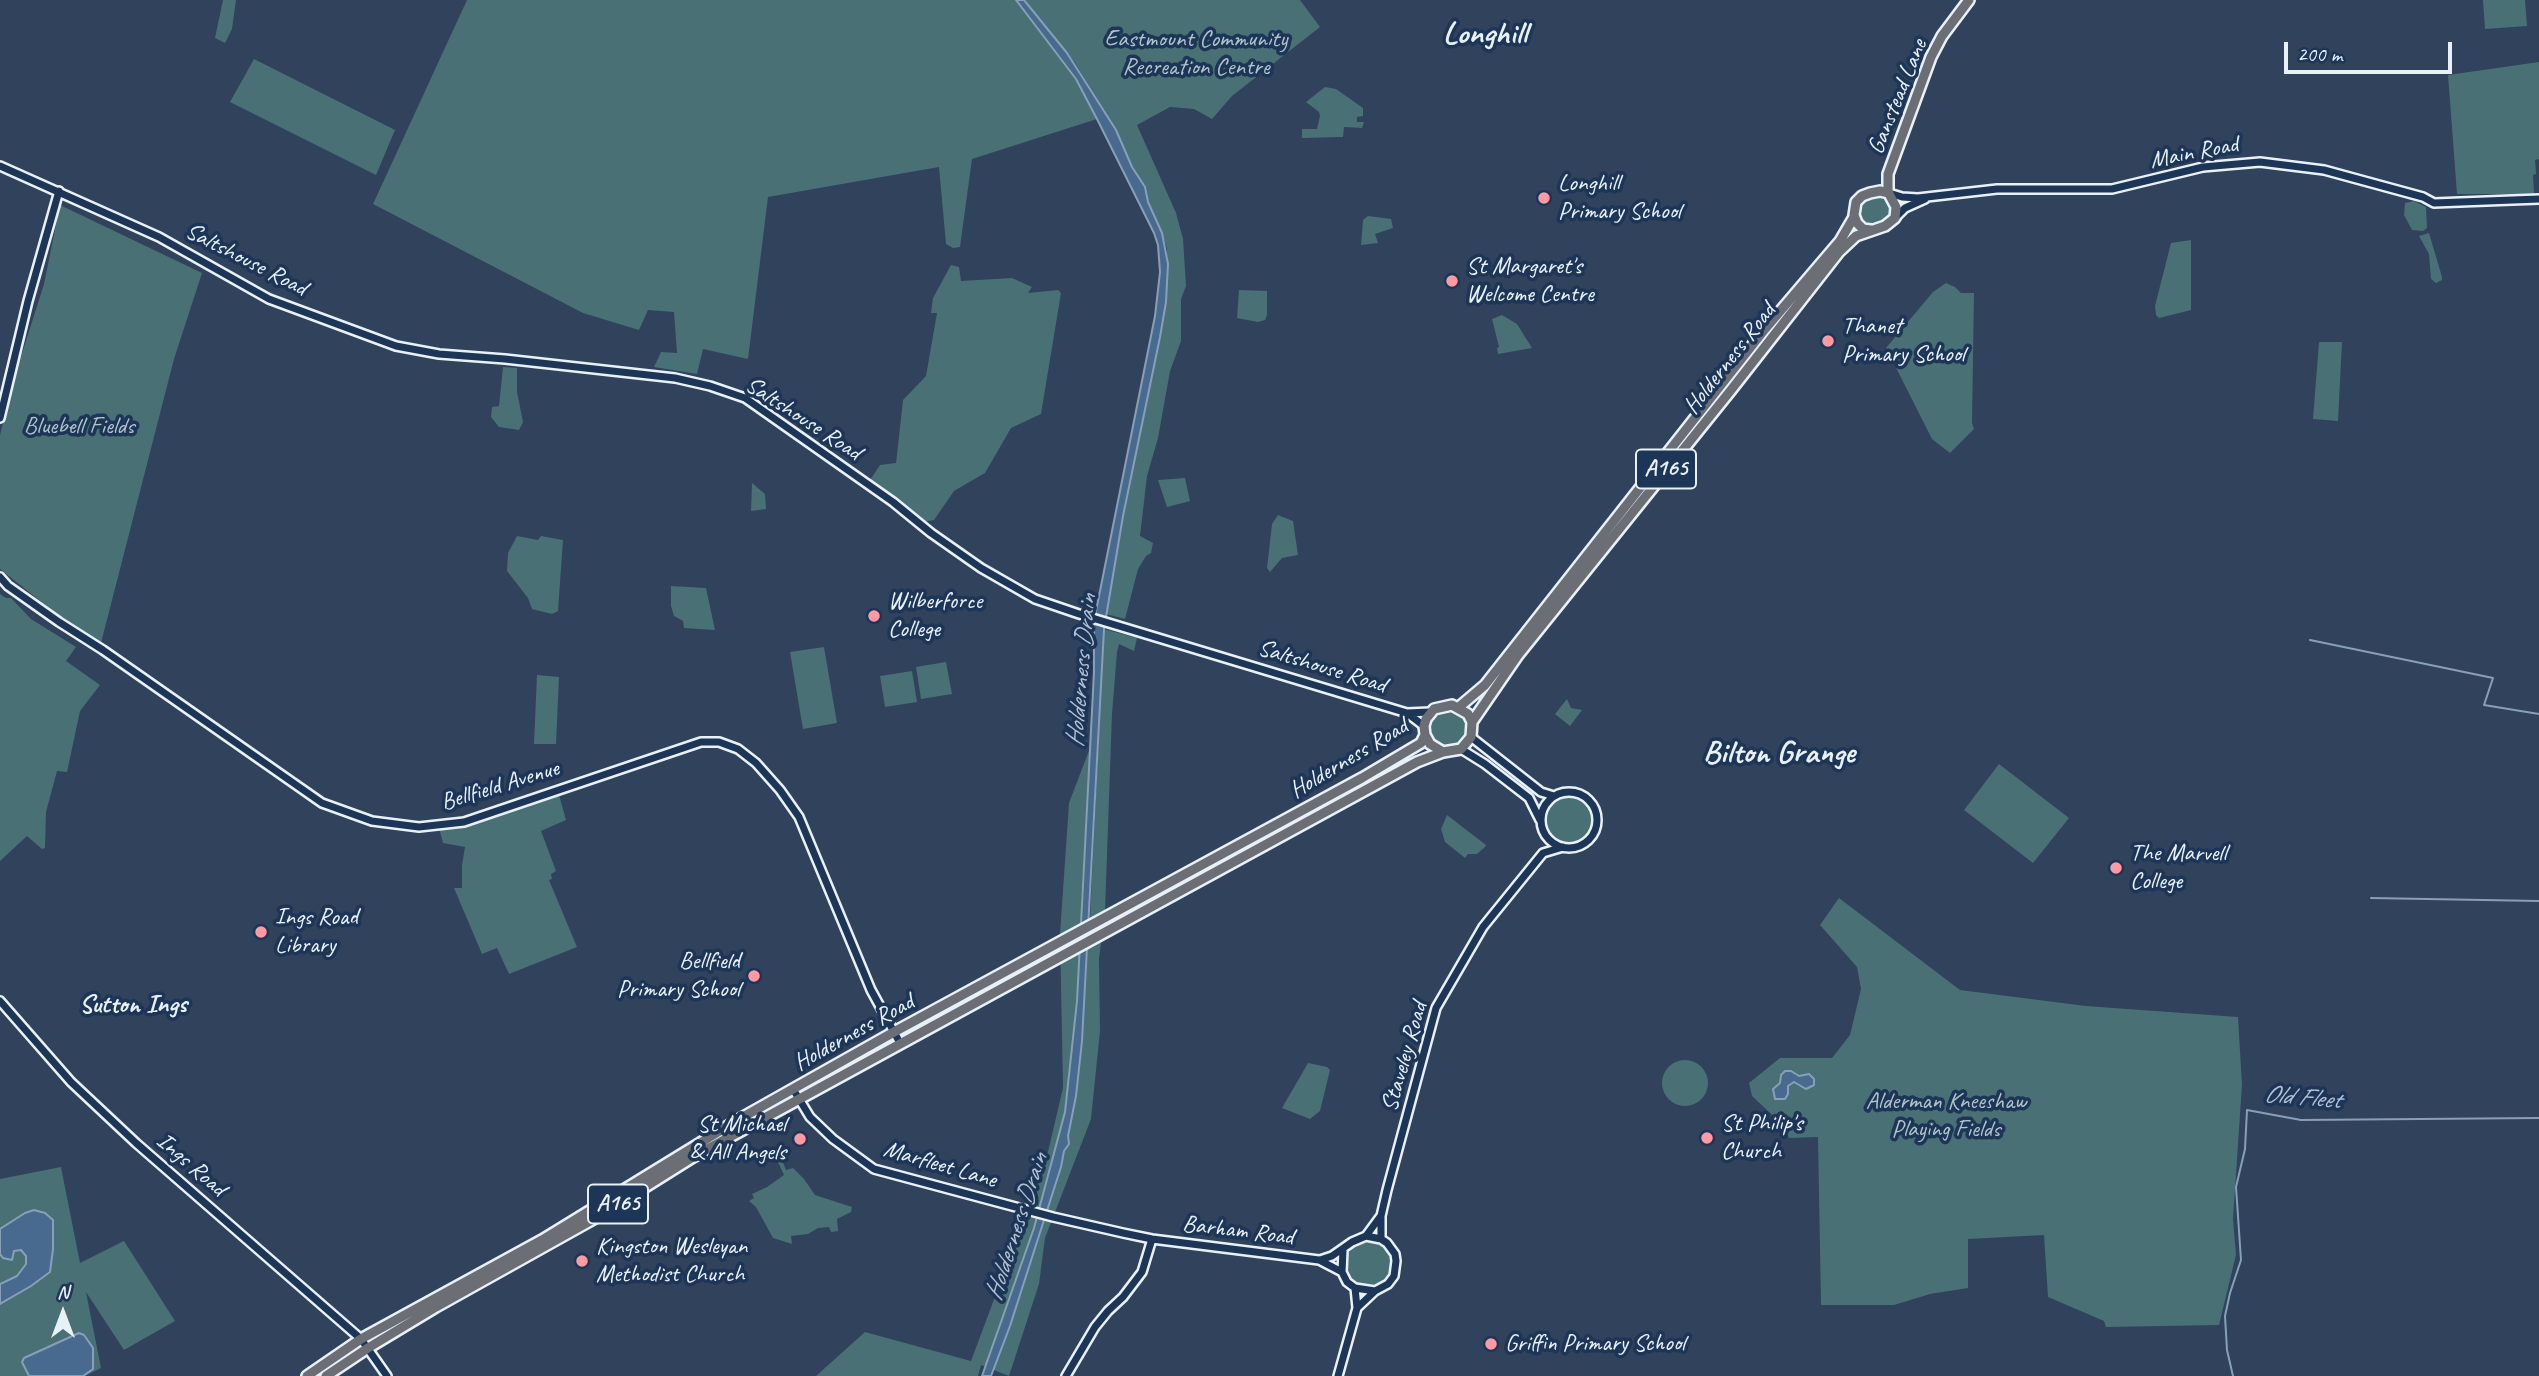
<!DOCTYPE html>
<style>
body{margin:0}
#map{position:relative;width:2539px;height:1376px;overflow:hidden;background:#30425c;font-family:Caveat,sans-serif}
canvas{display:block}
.north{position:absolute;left:28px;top:1278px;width:70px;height:70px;-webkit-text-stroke:5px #1d3557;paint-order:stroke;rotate:0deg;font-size:19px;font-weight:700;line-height:28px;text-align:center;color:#e8f1f8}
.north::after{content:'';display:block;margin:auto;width:24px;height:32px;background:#e8f1f8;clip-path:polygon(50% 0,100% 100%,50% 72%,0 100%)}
.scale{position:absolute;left:2284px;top:42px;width:168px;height:32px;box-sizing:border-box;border:4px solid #e8f1f8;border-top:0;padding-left:9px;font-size:21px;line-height:24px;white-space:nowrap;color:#e8f1f8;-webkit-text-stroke:5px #1d3557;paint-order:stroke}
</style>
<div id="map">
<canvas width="2539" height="1376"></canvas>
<div class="north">N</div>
<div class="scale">200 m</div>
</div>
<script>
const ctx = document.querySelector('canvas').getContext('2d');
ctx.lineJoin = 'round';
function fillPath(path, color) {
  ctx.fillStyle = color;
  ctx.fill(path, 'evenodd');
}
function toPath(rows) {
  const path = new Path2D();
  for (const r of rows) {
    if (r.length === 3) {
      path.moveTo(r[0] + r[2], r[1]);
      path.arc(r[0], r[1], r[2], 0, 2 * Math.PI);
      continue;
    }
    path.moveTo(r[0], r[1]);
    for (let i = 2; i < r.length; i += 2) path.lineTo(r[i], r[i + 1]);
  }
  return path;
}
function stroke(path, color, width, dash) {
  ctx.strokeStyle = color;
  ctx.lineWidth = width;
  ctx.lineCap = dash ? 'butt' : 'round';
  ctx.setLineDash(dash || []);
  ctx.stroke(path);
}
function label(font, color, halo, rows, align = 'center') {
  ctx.font = font + ' Caveat,sans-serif';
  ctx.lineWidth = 7;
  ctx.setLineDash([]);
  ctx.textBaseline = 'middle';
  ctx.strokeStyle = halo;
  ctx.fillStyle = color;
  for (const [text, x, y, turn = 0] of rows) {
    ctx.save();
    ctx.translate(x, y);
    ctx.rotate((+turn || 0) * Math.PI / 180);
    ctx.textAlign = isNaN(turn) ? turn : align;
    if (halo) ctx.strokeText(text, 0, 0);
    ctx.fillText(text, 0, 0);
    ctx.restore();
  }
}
const green = toPath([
 [223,0,236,0,232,29,225,43,215,38],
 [467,0,1016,0,1076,79,1097,119,972,159,960,247,953,248,946,244,939,167,768,197,748,359,703,349,697,374,654,367,661,352,677,353,674,312,648,310,639,330,583,313,373,204],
 [1024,0,1300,0,1320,27,1232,96,1212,119,1194,109,1170,107,1137,125,1176,213,1183,239,1186,286,1181,299,1181,341,1170,371,1158,438,1147,476,1140,536,1153,543,1151,553,1146,556,1138,569,1125,619,1106,614,1123,516,1166,302,1167,249,1162,233,1148,201,1145,187,1132,167,1116,130,1075,63],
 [2483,0,2525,0,2527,26,2485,29],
 [254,59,395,130,376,175,230,102],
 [2539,62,2539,159,2535,160,2536,174,2533,175,2534,194,2457,194,2448,75],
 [1325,87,1336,89,1363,108,1363,116,1357,117,1357,122,1364,122,1362,128,1344,127,1343,137,1302,138,1302,129,1317,129,1320,116,1319,112,1306,102],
 [1876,195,1885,196,1894,212,1887,222,1872,226,1863,222,1858,213,1860,204,1864,199],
 [2414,201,2426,207,2427,228,2423,231,2412,230,2404,215,2405,203],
 [60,205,202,273,174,359,101,643,49,608,0,569,0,435,12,385,44,284],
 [1368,216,1391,219,1393,228,1375,234,1378,243,1361,245,1363,220],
 [2429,233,2442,277,2442,280,2436,283,2431,279,2429,254,2419,236],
 [2191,240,2191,310,2159,318,2156,315,2155,306,2171,243],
 [951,265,959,267,961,281,1012,278,1032,287,1028,293,1058,290,1061,293,1041,414,1011,428,985,473,954,491,934,520,923,522,870,480,880,465,896,463,903,400,926,376,937,313,931,313,933,298],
 [1946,283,1955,287,1961,293,1974,293,1972,423,1974,429,1950,453,1932,439,1886,348,1933,292],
 [1239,290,1267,291,1267,315,1265,320,1258,322,1237,318],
 [1502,315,1517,324,1532,348,1498,354,1497,348,1499,347,1492,319],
 [2319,342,2342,342,2338,421,2313,419],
 [503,367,517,368,517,392,523,422,519,430,499,427,491,417,492,407,499,406],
 [1185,478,1190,501,1167,507,1158,480],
 [752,483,765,494,766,509,751,511],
 [1278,515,1293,521,1298,555,1282,558,1270,572,1267,568,1272,524],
 [517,536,538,540,541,536,563,540,558,611,552,614,532,609,528,598,507,571,508,553],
 [671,586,706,588,715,630,684,628,683,621,674,616,671,606],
 [0,594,6,598,11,598,31,619,76,647,66,661,100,685,80,711,67,772,57,771,46,812,45,848,42,849,27,836,0,861],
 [1104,629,1137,638,1134,651,1119,644,1117,652,1112,714,1105,911,1099,959,1100,1031,1091,1119,1045,1238,1039,1284,1009,1376,981,1365,978,1376,816,1376,865,1332,971,1361,1046,1160,1063,1088,1060,934,1069,803,1090,748,1081,905,1090,918],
 [824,647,837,723,803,729,790,652],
 [946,662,952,694,921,699,916,667],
 [912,671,917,702,885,707,880,676],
 [537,675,559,677,556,744,534,744],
 [1567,699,1571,708,1582,710,1570,726,1555,714],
 [1448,728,20],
 [1999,764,2069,818,2033,863,1964,810],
 [558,791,566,820,541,831,556,871,551,874,552,879,549,880,577,947,509,974,497,948,482,954,454,888,462,888,462,865,465,847,443,843,439,828],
 [1570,820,23],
 [1447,815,1486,845,1485,847,1477,854,1468,854,1465,858,1445,842,1441,829],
 [1839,898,1960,990,2086,1006,2238,1017,2242,1085,2233,1219,2236,1255,2219,1325,2106,1327,2104,1321,2048,1297,2044,1235,1968,1239,1968,1288,1930,1294,1894,1305,1821,1305,1818,1137,1789,1138,1785,1127,1752,1096,1749,1083,1780,1058,1832,1058,1850,1035,1861,989,1857,967,1820,925],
 [1685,1083,23],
 [1308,1063,1327,1067,1330,1070,1320,1111,1310,1119,1282,1108],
 [782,1160,786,1170,793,1168,804,1179,815,1195,852,1207,851,1212,837,1219,838,1231,831,1232,829,1227,818,1228,808,1234,791,1236,792,1244,773,1238,756,1207,749,1201,754,1198,752,1194,767,1187,784,1175,778,1162],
 [61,1167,80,1263,124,1241,175,1321,124,1350,86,1292,101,1368,85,1376,0,1376,0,1179],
 [1368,1265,23]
]);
const water = toPath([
 [1016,0,1024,0,1067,53,1116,130,1132,167,1145,187,1148,202,1162,233,1168,264,1166,302,1160,337,1123,516,1104,629,1082,1041,1076,1096,1068,1136,1069,1144,1064,1151,1061,1167,1010,1326,991,1376,982,1376,1034,1228,1065,1112,1077,1001,1094,672,1094,621,1155,316,1160,272,1158,245,1154,233,1097,119,1076,79,1016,0],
 [1785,1071,1791,1071,1799,1076,1809,1074,1814,1079,1814,1085,1806,1089,1794,1082,1788,1086,1788,1094,1785,1099,1775,1099,1773,1089,1780,1083,1781,1075,1785,1071],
 [34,1210,45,1213,53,1220,53,1249,50,1272,31,1286,0,1304,0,1284,17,1276,26,1264,26,1256,21,1250,14,1251,12,1260,3,1258,0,1254,0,1229,25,1213,34,1210],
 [79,1333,84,1335,93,1348,93,1369,83,1376,29,1376,22,1362,24,1358,79,1333]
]);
const stream = toPath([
 [2310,640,2493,678,2484,705,2539,714],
 [2371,898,2539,901],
 [2233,1376,2227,1350,2225,1316,2230,1293,2241,1260,2236,1187,2245,1149,2247,1110,2301,1120,2539,1118]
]);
const secondary = toPath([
 [0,166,159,237,269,299,396,346,439,354,505,359,675,378,710,386,745,398,893,502,931,533,981,568,1035,599,1079,614,1407,713,1424,726],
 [1889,193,1902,197,1918,198,1997,189,2112,189,2203,167,2260,162,2324,170,2423,197,2434,203,2539,199],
 [1896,217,1905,208,1925,199],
 [0,418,28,301,59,191],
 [0,577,8,586,59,622,103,650,322,803,372,821,419,827,464,822,701,742,719,742,738,749,756,763,780,790,799,817,871,990,900,1043],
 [1407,713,1430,712],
 [1471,737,1541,792,1554,796],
 [1461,749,1485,764,1529,798,1540,820],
 [1569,820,28],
 [0,1001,71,1082,136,1143,361,1339,387,1376],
 [793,1089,810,1117,833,1139,874,1169,1053,1217,1123,1233,1152,1239,1319,1260,1342,1272],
 [1366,1236,1380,1217],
 [1381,1239,1381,1216,1387,1190,1436,1008,1483,927,1543,853,1563,847],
 [1320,1260,1332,1256,1352,1242,1366,1236,1381,1239,1387,1243,1395,1254,1396,1261,1394,1276,1388,1284,1375,1291,1355,1288,1347,1282,1342,1272,1343,1250],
 [1357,1308,1375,1291],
 [1066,1376,1095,1327,1108,1311,1123,1297,1142,1272,1152,1239],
 [1338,1376,1357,1308,1355,1288]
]);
const highway = toPath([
 [1871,230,1863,229,1857,223,1854,215,1856,202,1862,196,1870,193,1880,191,1889,193],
 [1459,707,1485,685,1765,329,1840,241,1854,217],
 [1472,722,1518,655,1731,390,1839,252,1856,236,1885,226,1895,218,1896,207,1888,192,1888,174,1931,57,1942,36,1969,0],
 [307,1376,361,1339,542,1240,736,1121,894,1032,1362,778,1421,743,1425,735],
 [326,1376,368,1348,436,1307,599,1216,693,1157,1417,762,1443,752,1461,749,1471,737,1472,722,1468,714,1452,705,1434,709,1426,719,1424,726,1425,735,1430,744,1443,752]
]);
const markers = [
 [1544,198,7,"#ff9aa2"],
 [1452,281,7,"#ff9aa2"],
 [1828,341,7,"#ff9aa2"],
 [874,616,7,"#ff9aa2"],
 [2116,868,7,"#ff9aa2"],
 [261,932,7,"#ff9aa2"],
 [754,976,7,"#ff9aa2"],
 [1707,1138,7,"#ff9aa2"],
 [800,1139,7,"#ff9aa2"],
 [582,1261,7,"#ff9aa2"],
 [1491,1344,7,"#ff9aa2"]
];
const shields = [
 [1666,469,60],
 [618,1204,60]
];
const shieldNames = [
 ["A165",1666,469],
 ["A165",618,1204]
];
const parkNames = [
 ["Eastmount Community",1196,40],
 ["Recreation Centre",1196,68],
 ["Bluebell Fields",79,427],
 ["Alderman Kneeshaw",1946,1102],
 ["Playing Fields",1946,1130]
];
const streetNames = [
 ["Ganstead Lane",1898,97,-68],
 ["Main Road",2194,153,-11],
 ["Saltshouse Road",246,260,27],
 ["Holderness Road",1730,359,-52],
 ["Saltshouse Road",803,419,33],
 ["Saltshouse Road",1322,667,17],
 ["Holderness Road",1349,759,-31],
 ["Bellfield Avenue",500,786,-17],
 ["Holderness Road",854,1033,-29],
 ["Staveley Road",1405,1057,-74],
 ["Ings Road",191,1165,41],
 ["Marfleet Lane",940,1165,16],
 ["Barham Road",1238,1231,7]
];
const poiNames = [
 ["Longhill",1558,184],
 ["Primary School",1558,212],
 ["St Margaret's",1466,267],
 ["Welcome Centre",1466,295],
 ["Thanet",1842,327],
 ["Primary School",1842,355],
 ["Wilberforce",888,602],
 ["College",888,630],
 ["The Marvell",2130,854],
 ["College",2130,882],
 ["Ings Road",275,918],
 ["Library",275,946],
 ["Bellfield",740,962,"right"],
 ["Primary School",740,990,"right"],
 ["St Philip's",1721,1124],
 ["Church",1721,1152],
 ["St Michael",786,1125,"right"],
 ["& All Angels",786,1153,"right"],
 ["Kingston Wesleyan",596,1247],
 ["Methodist Church",596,1275],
 ["Griffin Primary School",1505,1344]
];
const waterNames = [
 ["Holderness Drain",1082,671,-85],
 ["Old Fleet",2302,1098,5],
 ["Holderness Drain",1017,1227,-72]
];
const neighbourhoodNames = [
 ["Sutton Ings",133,1005]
];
const districtNames = [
 ["Longhill",1485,35],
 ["Bilton Grange",1779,754]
];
fillPath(green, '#497074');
fillPath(water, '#476a8e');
stroke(water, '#87a0b8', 2);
stroke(stream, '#87a0b8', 2);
stroke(secondary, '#e8f1f8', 12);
stroke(highway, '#e8f1f8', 14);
stroke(secondary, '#1d3557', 7);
stroke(highway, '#6b6f75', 9);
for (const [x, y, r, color] of markers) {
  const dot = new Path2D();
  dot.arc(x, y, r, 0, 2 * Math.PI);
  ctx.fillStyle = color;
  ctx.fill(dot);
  stroke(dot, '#1d3557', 2.5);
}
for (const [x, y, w] of shields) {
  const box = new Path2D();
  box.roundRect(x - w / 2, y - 19.5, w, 39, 5);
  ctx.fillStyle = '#1d3557';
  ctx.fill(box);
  stroke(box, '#e8f1f8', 2);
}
label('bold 23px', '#e8f1f8', null, shieldNames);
label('24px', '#b0c4ca', '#1d3557', parkNames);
label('24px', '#e8f1f8', '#1d3557', streetNames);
label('24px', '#e8f1f8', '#1d3557', poiNames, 'left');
label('italic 26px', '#b0c2d3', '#1d3557', waterNames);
label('bold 26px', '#e8f1f8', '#1d3557', neighbourhoodNames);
label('bold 32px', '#e8f1f8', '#1d3557', districtNames);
</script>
